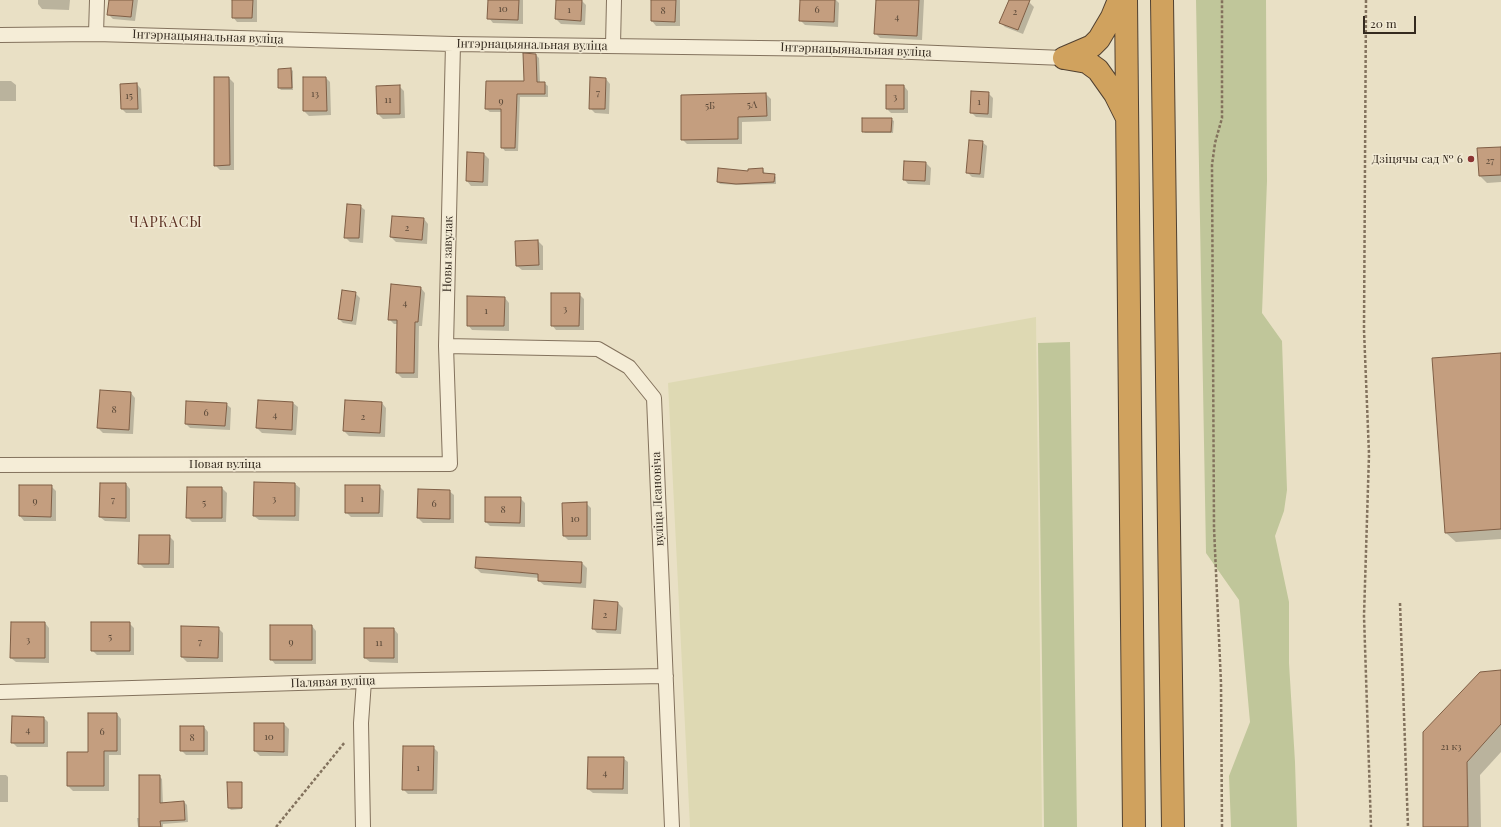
<!DOCTYPE html>
<meta charset="utf-8">
<style>
body{margin:0}
#map{position:relative;width:1501px;height:827px;overflow:hidden;background:#e9e0c5;font-family:"Playfair Display",serif}
canvas{display:block}
.scale{position:absolute;left:1363px;top:16px;width:53px;height:18px;box-sizing:border-box;border:2px solid #342a1f;border-top:0;padding-left:5px;font-size:12px;line-height:14px;white-space:nowrap;color:#342a1f;-webkit-text-stroke:3px #f2ead4;paint-order:stroke}
</style>
<div id="map">
<canvas width="1501" height="827"></canvas>
<div class="scale">20 m</div>
</div>
<script>
const ctx = document.querySelector('canvas').getContext('2d');
ctx.lineJoin = 'round';
function fillPath(path, color) {
  ctx.fillStyle = color;
  ctx.fill(path, 'evenodd');
}
function toPath(rows) {
  const path = new Path2D();
  for (const r of rows) {
    path.moveTo(r[0], r[1]);
    for (let i = 2; i < r.length; i += 2) path.lineTo(r[i], r[i + 1]);
  }
  return path;
}
function stroke(path, color, width, dash) {
  ctx.strokeStyle = color;
  ctx.lineWidth = width;
  ctx.lineCap = dash ? 'butt' : 'round';
  ctx.setLineDash(dash || []);
  ctx.stroke(path);
}
function label(font, color, halo, rows, align = 'center') {
  ctx.font = font + ' "Playfair Display",serif';
  ctx.lineWidth = 3;
  ctx.setLineDash([]);
  ctx.textBaseline = 'middle';
  ctx.strokeStyle = halo;
  ctx.fillStyle = color;
  for (const [text, x, y, turn = 0] of rows) {
    ctx.save();
    ctx.translate(x, y);
    ctx.rotate((+turn || 0) * Math.PI / 180);
    ctx.textAlign = isNaN(turn) ? turn : align;
    if (halo) ctx.strokeText(text, 0, 0);
    ctx.fillText(text, 0, 0);
    ctx.restore();
  }
}
const farmland = toPath([
 [1036,317,1042,827,690,827,668,383]
]);
const green = toPath([
 [1196,0,1266,0,1267,181,1262,313,1282,341,1287,490,1284,511,1275,536,1289,602,1289,663,1295,762,1297,827,1231,827,1229,776,1250,722,1239,600,1206,553],
 [1070,342,1077,827,1044,827,1038,343]
]);
const shadow = toPath([
 [38,0,70,0,69,10,42,9,38,4],
 [110,0,138,0,135,21,113,19,108,14],
 [233,0,257,0,257,22,237,22,233,17],
 [489,0,523,0,523,24,493,23,489,18],
 [557,0,582,1,586,5,585,25,561,24,556,19],
 [652,0,680,0,680,26,656,26,652,21],
 [801,0,836,0,839,3,838,27,805,25,800,20],
 [877,0,924,0,922,40,880,38,875,33],
 [1010,0,1024,0,1029,2,1034,7,1023,34,1005,27,1001,23],
 [536,55,539,58,540,83,544,83,548,86,548,97,520,97,518,151,505,151,502,147,502,112,490,112,486,109,525,82],
 [291,69,293,71,293,90,281,90,279,88],
 [215,78,229,78,234,83,234,170,220,170,215,165],
 [326,78,330,82,331,115,309,116,304,111],
 [606,79,610,84,609,114,595,113,590,108],
 [0,81,11,81,16,85,16,101,0,101],
 [137,84,141,89,142,113,126,113,122,109],
 [399,86,404,91,405,118,383,119,378,114,377,87],
 [904,86,908,91,908,113,891,113,887,109],
 [988,93,993,98,992,118,976,117,971,112],
 [766,94,771,99,771,121,742,122,742,144,687,144,682,139],
 [891,119,894,121,893,133,865,133,863,131],
 [982,142,987,146,984,178,972,177,967,172],
 [1501,148,1501,182,1487,183,1480,176],
 [468,153,484,154,489,159,488,186,471,186,467,181],
 [904,162,926,163,931,168,930,185,908,184,904,179],
 [763,169,765,174,774,175,776,177,776,184,739,185,720,184,718,182],
 [360,206,365,210,363,243,350,242,345,237],
 [424,219,428,224,427,244,396,242,391,237],
 [538,241,543,246,543,270,522,270,517,266],
 [421,288,425,293,422,326,419,326,418,378,402,378,397,373,398,324,394,324,389,319],
 [355,293,360,298,356,325,343,323,339,319],
 [579,294,584,299,584,330,556,330,552,325],
 [505,298,509,303,509,331,472,330,468,325],
 [1501,354,1501,539,1456,542,1446,533],
 [131,393,135,398,133,434,103,433,98,428],
 [259,401,293,403,298,407,296,435,262,433,257,428],
 [382,403,386,408,385,437,349,436,344,431],
 [226,404,231,408,230,430,190,428,186,424],
 [255,483,295,484,300,488,299,521,259,520,254,516],
 [126,484,130,489,130,522,105,521,100,517],
 [51,486,56,491,56,521,24,521,20,516],
 [379,486,384,491,383,517,351,517,346,512],
 [222,488,227,493,226,522,192,522,187,517],
 [449,491,454,495,454,523,423,523,418,518],
 [520,498,525,503,525,527,490,526,486,522],
 [586,503,591,508,591,540,568,540,564,536],
 [169,536,174,541,174,568,144,568,139,563],
 [477,558,582,563,587,568,586,588,544,585,539,581,539,578,481,573,476,568],
 [618,603,623,608,621,634,597,633,593,628],
 [45,623,49,628,49,663,16,662,11,658],
 [129,623,134,628,134,655,97,655,92,650],
 [312,626,316,631,316,664,275,664,271,659],
 [218,628,223,633,223,662,187,662,182,657],
 [394,629,398,634,398,663,370,662,365,658],
 [1501,671,1501,752,1480,775,1481,827,1424,827],
 [117,714,121,719,121,755,109,755,109,791,73,791,68,786,89,753],
 [44,718,48,722,48,747,17,747,12,742],
 [284,724,289,729,288,756,260,756,255,751],
 [204,727,208,732,208,755,186,755,181,750],
 [433,747,438,752,437,794,408,794,403,789],
 [623,758,628,762,628,794,593,793,588,789],
 [0,775,6,775,8,777,8,802,0,802],
 [159,776,162,779,163,804,184,802,187,805,188,822,163,824,163,827,138,827,137,818,140,818],
 [228,783,242,783,241,783,242,809,231,810,229,808]
]);
const building = toPath([
 [109,0,133,0,131,17,107,15,109,0],
 [232,0,253,0,252,18,232,18,232,0],
 [488,0,519,0,518,20,487,19,488,0],
 [556,0,582,0,581,21,555,19,556,0],
 [651,0,676,0,675,22,651,21,651,0],
 [800,0,835,0,834,22,799,21,800,0],
 [876,0,919,0,917,36,874,34,876,0],
 [1009,0,1030,0,1018,30,999,23,1009,0],
 [523,53,536,54,537,82,545,82,545,94,517,94,515,148,501,148,501,109,485,109,486,81,524,81,523,53],
 [291,68,292,88,278,88,278,69,291,68],
 [214,77,229,77,230,165,214,166,214,77],
 [303,77,326,77,327,111,303,111,303,77],
 [590,77,606,78,605,109,589,109,590,77],
 [137,83,138,109,121,109,120,84,137,83],
 [400,85,400,114,377,114,376,86,400,85],
 [886,85,904,85,904,109,886,109,886,85],
 [971,91,989,92,988,114,970,113,971,91],
 [766,93,767,116,738,117,738,139,681,140,681,95,766,93],
 [862,118,892,118,891,132,862,132,862,118],
 [969,140,983,141,980,174,966,173,969,140],
 [1501,147,1501,175,1479,176,1477,148,1501,147],
 [467,152,484,153,483,182,466,181,467,152],
 [904,161,926,162,925,181,903,180,904,161],
 [718,168,748,171,748,169,763,168,763,173,775,174,774,182,736,184,717,182,718,168],
 [347,204,361,205,359,238,344,238,347,204],
 [392,216,424,218,422,240,390,237,392,216],
 [538,240,539,265,516,266,515,241,538,240],
 [391,284,421,287,418,322,415,322,414,373,396,373,397,320,388,320,391,284],
 [342,290,356,292,352,321,338,319,342,290],
 [551,293,580,293,579,326,551,326,551,293],
 [467,296,505,297,504,326,467,326,467,296],
 [1501,353,1501,529,1445,533,1432,358,1501,353],
 [100,390,131,392,129,430,97,428,100,390],
 [258,400,293,402,292,430,256,428,258,400],
 [345,400,382,402,380,433,343,431,345,400],
 [186,401,227,403,225,426,185,424,186,401],
 [254,482,295,483,295,516,253,516,254,482],
 [100,483,126,483,126,518,99,517,100,483],
 [19,485,52,485,51,517,19,516,19,485],
 [345,485,380,485,379,513,345,513,345,485],
 [187,487,222,487,222,518,186,518,187,487],
 [418,489,450,490,450,519,417,518,418,489],
 [485,497,521,497,520,523,485,522,485,497],
 [587,502,587,536,563,536,562,503,587,502],
 [139,535,170,535,169,564,138,564,139,535],
 [476,557,582,562,581,583,538,581,538,574,475,568,476,557],
 [594,600,618,602,616,630,592,629,594,600],
 [11,622,45,622,45,658,10,658,11,622],
 [91,622,130,622,130,651,91,651,91,622],
 [270,625,312,625,312,660,270,660,270,625],
 [181,626,219,627,218,658,181,657,181,626],
 [364,628,394,628,394,658,364,658,364,628],
 [1501,670,1501,724,1467,762,1468,827,1423,827,1423,732,1480,672,1501,670],
 [88,713,117,713,117,751,104,751,104,786,67,786,67,752,88,752,88,713],
 [12,716,44,717,44,743,11,743,12,716],
 [254,723,284,723,284,752,254,751,254,723],
 [180,726,204,726,204,751,180,751,180,726],
 [403,746,434,746,433,790,402,790,403,746],
 [588,757,624,757,623,789,587,789,588,757],
 [139,775,160,775,160,803,184,801,185,820,160,821,161,827,139,827,139,775],
 [227,782,242,782,242,808,228,808,227,782]
]);
const path = toPath([
 [1366,0,1364,330,1369,454,1364,616,1371,827],
 [1400,603,1408,827],
 [276,827,345,742],
 [1222,827,1221,683,1214,528,1212,165,1215,143,1222,118,1222,0]
]);
const street = toPath([
 [96,34,97,0],
 [0,35,96,34,453,44,836,49,1064,58],
 [613,45,614,0],
 [446,346,598,349,629,367,654,398,672,827],
 [0,465,450,464,446,346,453,44],
 [0,692,364,681,666,676],
 [363,827,361,723,364,681]
]);
const highway = toPath([
 [1126,0,1134,827],
 [1162,0,1173,827],
 [1064,58,1087,62,1098,70,1115,94,1126,116],
 [1064,58,1092,46,1099,39,1112,17,1119,0]
]);
const markers = [
 [1471,159,4,"#8c3533"]
];
const numberNames = [
 ["10",503,9],
 ["1",569,10],
 ["6",817,10],
 ["8",663,11],
 ["2",1015,12],
 ["4",897,17],
 ["7",598,93],
 ["13",315,94],
 ["15",129,96],
 ["3",895,97],
 ["11",388,100],
 ["9",501,101],
 ["1",979,102],
 ["5А",752,105],
 ["5Б",710,106],
 ["27",1490,161],
 ["2",407,228],
 ["4",405,303],
 ["3",565,309],
 ["1",486,311],
 ["8",114,410],
 ["6",206,413],
 ["4",275,415],
 ["2",363,417],
 ["3",274,499],
 ["1",362,499],
 ["7",113,500],
 ["9",35,501],
 ["5",204,503],
 ["6",434,504],
 ["8",503,510],
 ["10",575,519],
 ["2",605,615],
 ["5",110,637],
 ["3",28,640],
 ["7",200,642],
 ["9",291,642],
 ["11",379,643],
 ["4",28,730],
 ["6",102,732],
 ["10",269,737],
 ["8",192,738],
 ["21 к3",1451,747],
 ["1",418,768],
 ["4",605,773]
];
const streetNames = [
 ["Інтэрнацыянальная вуліца",208,37,2],
 ["Інтэрнацыянальная вуліца",532,45,1],
 ["Інтэрнацыянальная вуліца",856,50,2],
 ["Новы завулак",448,254,-89],
 ["Новая вуліца",225,464],
 ["вуліца Леановіча",658,499,-92],
 ["Палявая вуліца",333,682,-2]
];
const poiNames = [
 ["Дзіцячы сад № 6",1463,159]
];
const quarterNames = [
 ["ЧАРКАСЫ",166,223]
];
fillPath(farmland, '#ded9b3');
fillPath(green, '#c0c69a');
fillPath(shadow, '#0003');
fillPath(building, '#c49e7f');
stroke(building, '#7f5e45', 1);
stroke(street, '#83725d', 16);
stroke(highway, '#514131', 24);
stroke(path, '#83725d', 2.5, [3, 2]);
stroke(street, '#f5edd7', 14);
stroke(highway, '#d0a25e', 22);
for (const [x, y, r, color] of markers) {
  const dot = new Path2D();
  dot.arc(x, y, r, 0, 2 * Math.PI);
  ctx.fillStyle = color;
  ctx.fill(dot);
  stroke(dot, '#f2ead4', 1.5);
}
label('10px', '#584737', null, numberNames);
label('12px', '#342a1f', '#f2ead4', streetNames);
label('12px', '#342a1f', '#f2ead4', poiNames, 'right');
ctx.letterSpacing = '1px';
label('14px', '#5c3123', '#f2ead4', quarterNames);
ctx.letterSpacing = '0px';
</script>
